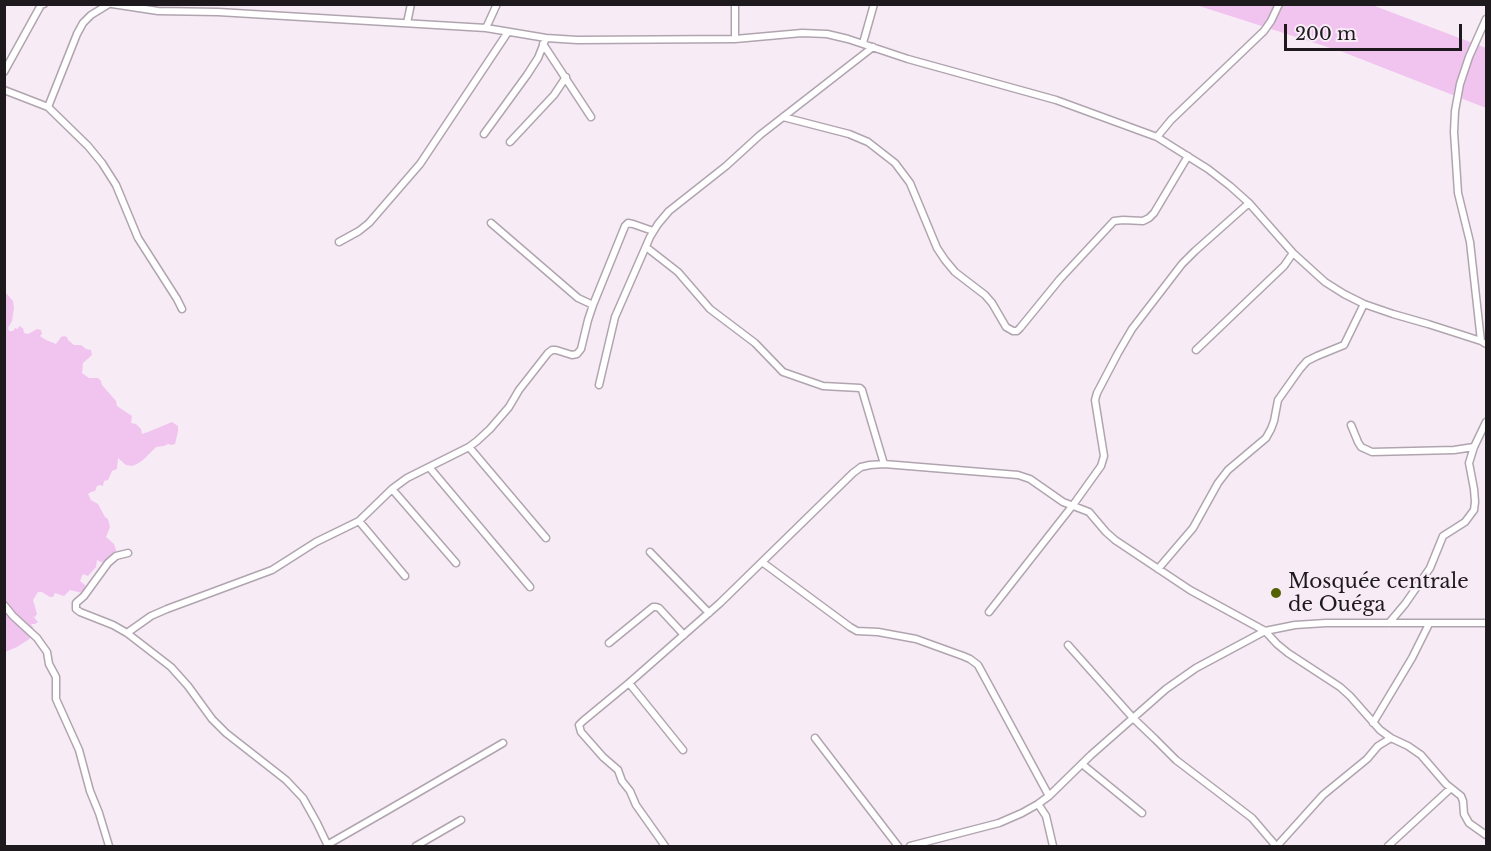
<!DOCTYPE html>
<meta charset="utf-8">
<style>
body{margin:0}
#map{position:relative;width:1491px;height:851px;overflow:hidden;background:#f7ebf6;font-family:"Libre Baskerville",serif}
canvas{display:block}
.frame{position:absolute;inset:0;border:6px solid #1d191d;pointer-events:none}
.scale{position:absolute;left:1284px;top:24px;width:178px;height:27px;box-sizing:border-box;border:3px solid #1d191d;border-top:0;padding-left:8px;font-size:18px;line-height:21px;white-space:nowrap;color:#1d191d;-webkit-text-stroke:4px #f7ebf6;paint-order:stroke}
</style>
<div id="map">
<canvas width="1491" height="851"></canvas>
<div class="frame"></div>
<div class="scale">200 m</div>
</div>
<script>
const ctx = document.querySelector('canvas').getContext('2d');
ctx.lineJoin = 'round';
function fillPath(path, color) {
  ctx.fillStyle = color;
  ctx.fill(path, 'evenodd');
}
function toPath(rows) {
  const path = new Path2D();
  for (const r of rows) {
    path.moveTo(r[0], r[1]);
    for (let i = 2; i < r.length; i += 2) path.lineTo(r[i], r[i + 1]);
  }
  return path;
}
function stroke(path, color, width, dash) {
  ctx.strokeStyle = color;
  ctx.lineWidth = width;
  ctx.lineCap = dash ? 'butt' : 'round';
  ctx.setLineDash(dash || []);
  ctx.stroke(path);
}
function label(font, color, halo, rows, align = 'center') {
  ctx.font = font + ' "Libre Baskerville",serif';
  ctx.lineWidth = 4.5;
  ctx.setLineDash([]);
  ctx.textBaseline = 'middle';
  ctx.strokeStyle = halo;
  ctx.fillStyle = color;
  for (const [text, x, y, turn = 0] of rows) {
    ctx.save();
    ctx.translate(x, y);
    ctx.rotate((+turn || 0) * Math.PI / 180);
    ctx.textAlign = isNaN(turn) ? turn : align;
    if (halo) ctx.strokeText(text, 0, 0);
    ctx.fillText(text, 0, 0);
    ctx.restore();
  }
}
const green = toPath([
 [1196,5,1372,5,1486,48,1486,108,1343,52],
 [5,292,13,301,14,308,12,321,8,328,9,331,13,331,15,328,18,329,19,326,23,328,24,333,28,334,37,329,41,330,42,334,40,336,46,340,56,344,61,337,64,336,67,337,68,340,74,345,81,345,86,349,91,350,92,355,83,363,82,373,89,378,98,378,101,381,102,385,116,401,117,406,132,416,131,423,136,424,141,429,142,434,148,432,172,422,178,426,178,431,175,444,171,445,168,444,164,446,156,447,143,460,137,464,132,466,126,465,118,458,117,469,112,471,108,480,104,481,103,486,100,485,97,486,95,491,91,492,88,494,91,500,98,504,105,517,108,519,110,527,106,537,114,544,117,553,108,563,101,562,97,560,96,567,88,576,83,574,80,581,85,585,85,589,82,593,70,590,64,596,55,593,53,597,50,597,42,592,38,592,33,600,37,614,35,617,33,616,38,622,35,624,31,624,36,633,28,640,17,647,5,652]
]);
const minor = toPath([
 [112,4,158,11,218,12,486,28,546,38,577,40,735,39,802,33,827,34,848,39,908,59,1056,100,1157,137,1208,169,1230,186,1249,203,1293,253,1325,282,1344,294,1364,304,1393,314,1428,324,1481,341,1486,344],
 [407,23,411,4],
 [486,28,497,4],
 [735,39,735,4],
 [863,43,874,4],
 [543,44,591,117],
 [4,72,41,5,44,4],
 [4,90,48,107,88,146,102,163,116,185,138,238,177,299,182,309],
 [48,107,77,34,83,23,91,15,109,4],
 [783,117,849,134,868,142,895,163,910,183,937,248,945,260,955,272,985,295,992,303,1006,327,1013,331,1017,331,1020,328,1060,279,1114,221,1123,220,1143,221,1149,218,1154,213,1188,156],
 [484,134,527,75,538,58,546,38],
 [1157,137,1171,120,1264,31,1271,21,1279,4],
 [510,142,554,95,566,77],
 [491,223,578,298,593,305],
 [339,242,359,231,369,223,420,164,508,32],
 [646,247,678,272,710,309,755,343,783,372,823,386,860,388,862,390,884,464],
 [1481,341,1470,242,1458,193,1454,132,1455,111,1460,84,1469,57,1486,19],
 [1196,350,1284,266,1293,253],
 [599,385,615,317,650,237,658,224,669,211,726,166,760,135,873,47],
 [1351,425,1358,442,1361,447,1372,452,1454,450,1474,447],
 [469,447,546,538],
 [429,467,530,587],
 [392,489,456,563],
 [359,521,405,576],
 [650,552,709,613],
 [128,553,116,556,108,563,84,596,76,603,76,609,80,612,113,625,127,633,171,667,188,686,212,719,226,733,286,780,303,798,317,823,328,846],
 [762,562,850,627,857,631,878,632,916,639,963,656,970,659,978,665,1049,796],
 [1158,569,1193,528,1218,483,1228,470,1266,438,1271,429,1274,421,1278,400,1300,369,1307,361,1317,356,1344,345,1364,304],
 [4,605,13,616,37,638,47,652,49,664,56,677,56,699,79,750,90,791,99,813,109,846],
 [989,612,1073,505,1101,466,1104,456,1095,400,1097,393,1118,353,1132,329,1182,264,1195,251,1249,203],
 [1389,623,1405,604,1430,568,1443,536,1465,522,1474,510,1475,502,1474,489,1469,463,1474,447,1486,422],
 [127,633,151,616,167,609,272,570,316,542,359,521,392,489,407,478,469,447,477,441,490,429,509,407,519,390,548,353,552,350,556,350,572,355,577,354,581,349,588,320,593,305,625,226,628,223,633,224,653,231],
 [609,643,653,607,656,607,659,608,684,635],
 [1068,645,1133,718,1155,739,1176,760,1252,818,1276,846],
 [629,683,683,750],
 [1373,723,1412,658,1429,624],
 [815,738,898,846],
 [1082,764,1142,813],
 [1038,804,1046,816,1053,846],
 [327,845,388,810,503,743],
 [416,846,461,820],
 [665,846,636,805,630,791,622,781,618,770,603,757,581,732,579,725,583,721,629,683,720,603,853,473,861,467,870,465,884,464,1018,475,1030,479,1063,502,1089,512,1106,532,1115,540,1190,590,1265,631,1277,644,1288,653,1340,687,1350,696,1380,730,1391,738,1408,746,1421,755,1446,784,1461,796,1463,801,1464,814,1469,823,1486,835],
 [910,846,999,823,1022,813,1038,804,1049,796,1091,755,1166,689,1196,668,1265,631,1295,625,1326,623,1486,623],
 [1277,846,1323,795,1367,759,1378,746,1391,738],
 [1388,846,1451,788]
]);
const markers = [
 [1276,593,6,"#556101"]
];
const poiNames = [
 ["Mosquée centrale",1288,582],
 ["de Ouéga",1288,605]
];
fillPath(green, '#f1c3ef');
stroke(minor, '#b0a5af', 9);
stroke(minor, '#fff', 6);
for (const [x, y, r, color] of markers) {
  const dot = new Path2D();
  dot.arc(x, y, r, 0, 2 * Math.PI);
  ctx.fillStyle = color;
  ctx.fill(dot);
  stroke(dot, '#f7ebf6', 2);
}
label('20px', '#1d191d', '#f7ebf6', poiNames, 'left');
</script>
